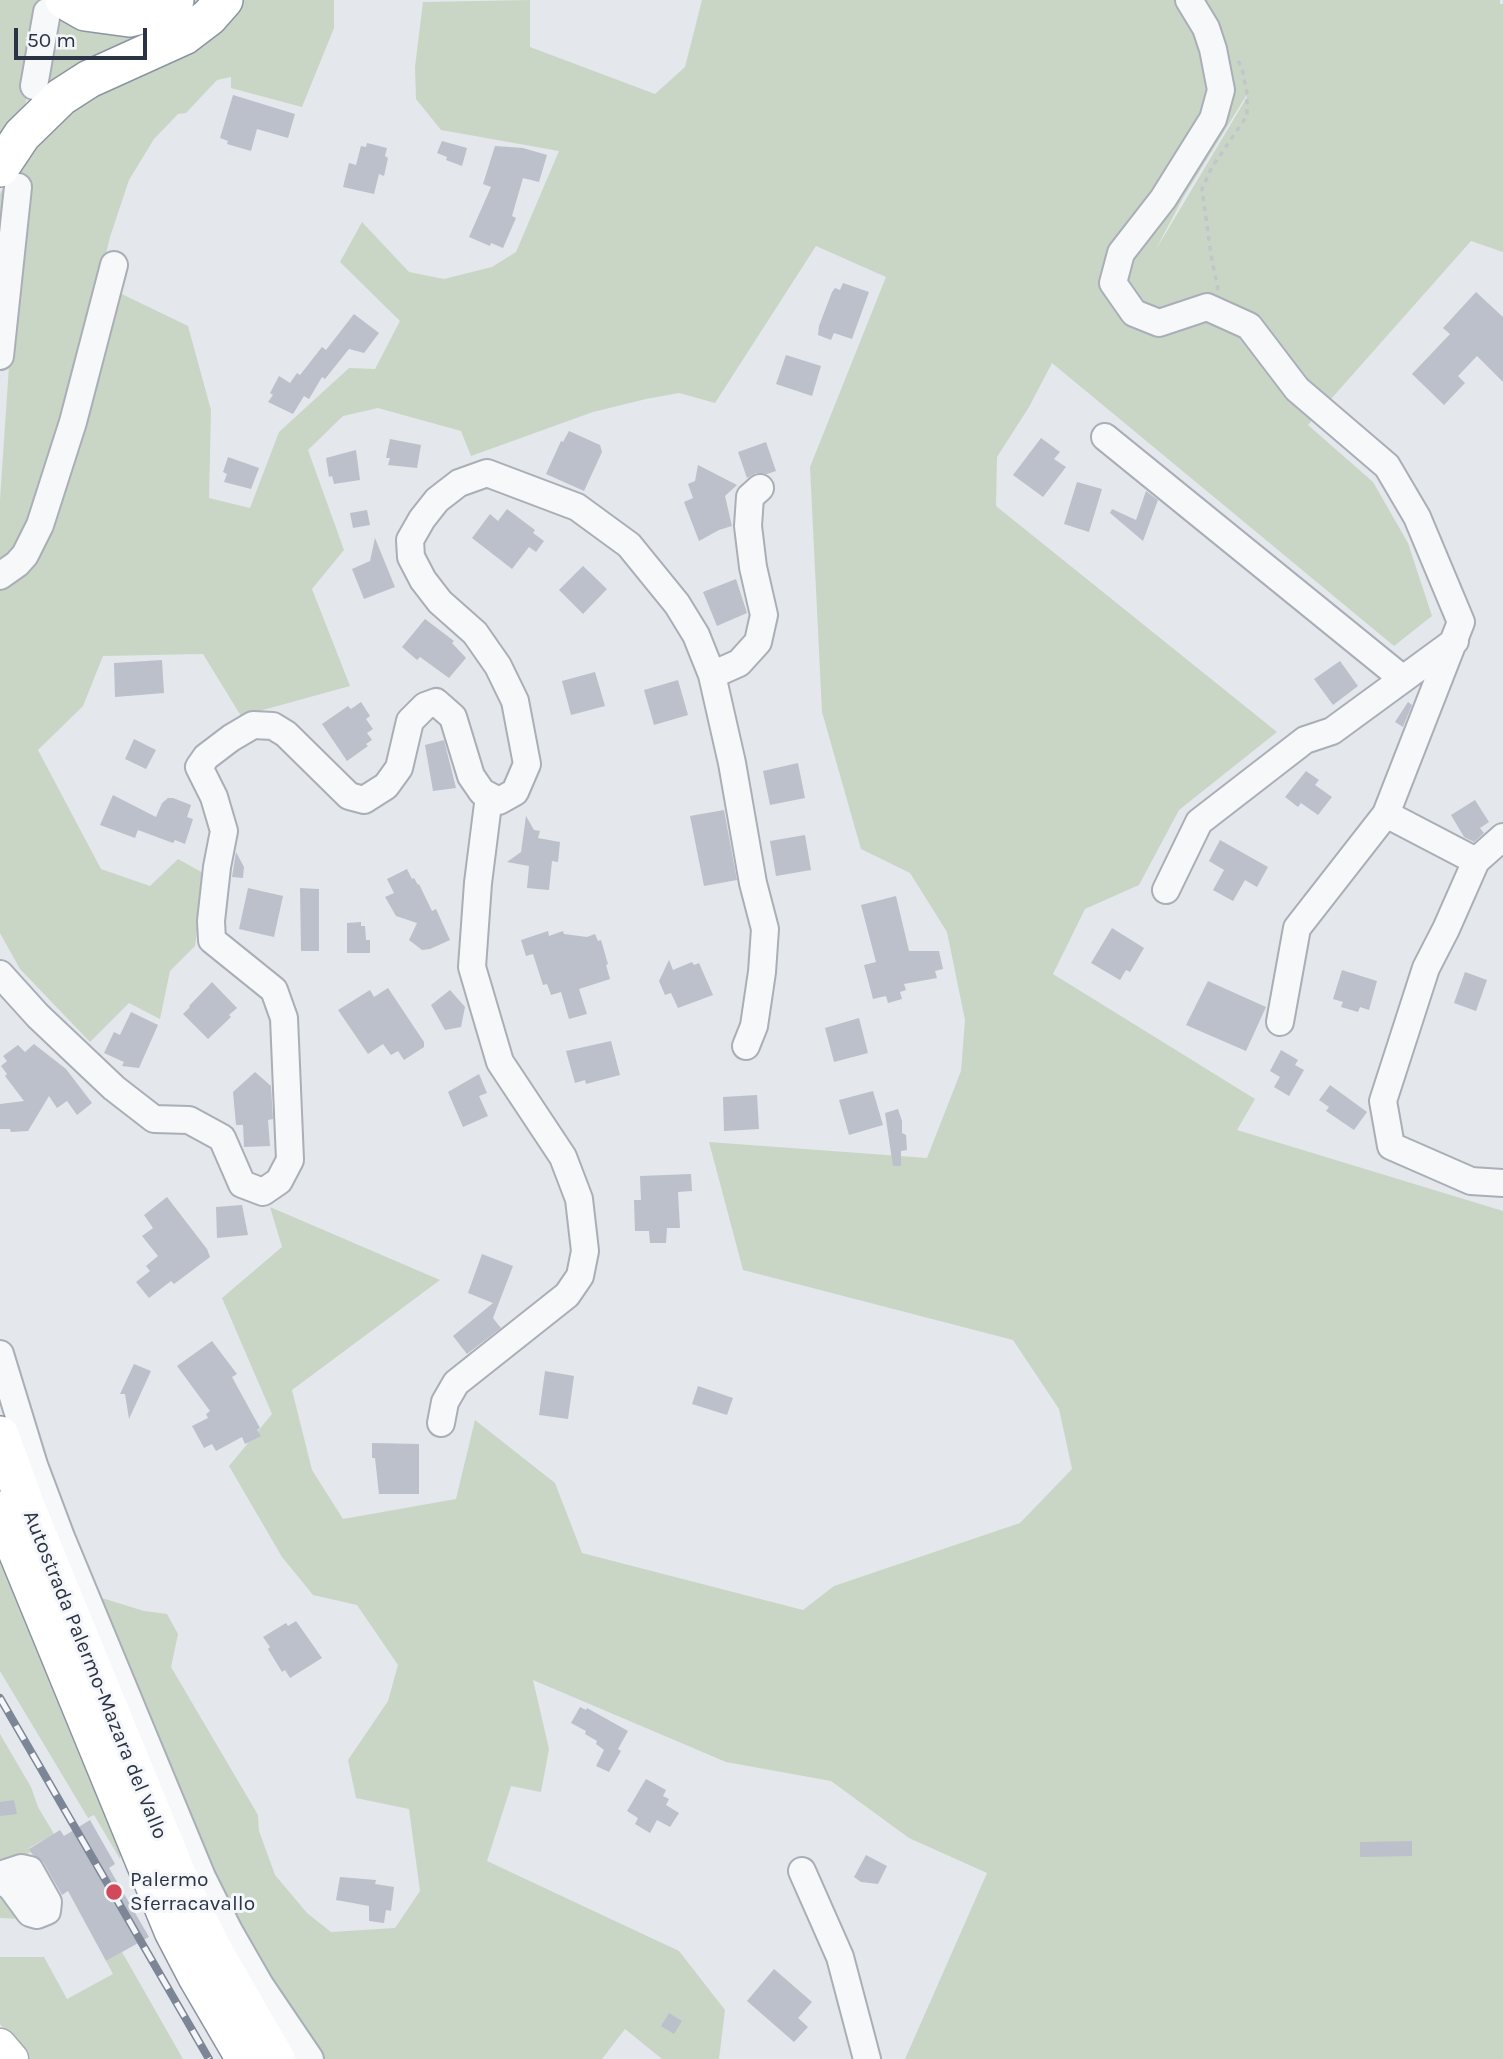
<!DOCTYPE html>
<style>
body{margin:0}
#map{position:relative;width:1503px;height:2059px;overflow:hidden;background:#e4e7ec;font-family:Karla,sans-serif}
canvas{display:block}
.scale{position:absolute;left:14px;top:28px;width:133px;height:32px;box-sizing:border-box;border:4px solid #2b3445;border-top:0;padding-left:9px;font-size:21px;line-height:24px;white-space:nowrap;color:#2b3445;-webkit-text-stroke:5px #f4f6f9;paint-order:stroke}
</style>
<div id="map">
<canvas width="1503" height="2059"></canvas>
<div class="scale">50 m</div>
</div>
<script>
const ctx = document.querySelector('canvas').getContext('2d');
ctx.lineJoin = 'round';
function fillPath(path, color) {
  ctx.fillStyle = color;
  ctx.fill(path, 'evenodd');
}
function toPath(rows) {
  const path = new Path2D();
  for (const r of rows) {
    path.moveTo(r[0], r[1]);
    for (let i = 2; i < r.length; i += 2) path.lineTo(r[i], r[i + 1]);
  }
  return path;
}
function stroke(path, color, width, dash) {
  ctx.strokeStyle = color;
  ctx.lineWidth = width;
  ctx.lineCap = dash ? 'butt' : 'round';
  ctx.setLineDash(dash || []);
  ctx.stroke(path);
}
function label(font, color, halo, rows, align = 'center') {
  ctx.font = font + ' Karla,sans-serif';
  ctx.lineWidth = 6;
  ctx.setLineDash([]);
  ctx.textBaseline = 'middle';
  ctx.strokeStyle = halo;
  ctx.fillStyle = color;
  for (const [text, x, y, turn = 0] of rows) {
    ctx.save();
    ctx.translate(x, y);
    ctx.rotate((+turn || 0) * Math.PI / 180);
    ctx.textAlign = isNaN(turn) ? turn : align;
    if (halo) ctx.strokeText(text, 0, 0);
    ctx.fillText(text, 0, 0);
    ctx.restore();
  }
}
const green = toPath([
 [0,0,44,0,23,118,0,146],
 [213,0,38,90,54,3],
 [236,0,334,0,334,28,302,107,231,88,231,77,217,80,186,113,178,114,154,139,129,180,110,237,99,283,188,326,211,410,209,498,250,508,279,432,349,368,375,369,400,321,340,262,362,222,409,272,444,279,492,267,516,252,559,151,441,130,416,99,415,67,423,2,530,0,530,47,655,94,685,67,702,0,1500,0,1500,4,1503,4,1503,252,1471,241,1308,425,1373,482,1408,543,1432,616,1394,646,1052,363,1029,407,997,457,996,506,1277,732,1179,810,1139,885,1085,909,1053,974,1255,1099,1237,1130,1503,1211,1503,2059,905,2059,987,1873,909,1838,831,1781,726,1762,533,1680,549,1749,541,1792,511,1786,487,1861,679,1951,725,2010,719,2059,662,2059,625,2029,602,2059,322,2059,236,1925,160,1751,102,1598,144,1611,167,1614,178,1634,171,1667,258,1815,259,1831,275,1875,307,1913,331,1932,395,1928,420,1891,409,1809,356,1798,348,1760,388,1701,398,1665,357,1605,313,1595,282,1557,229,1466,272,1414,222,1298,282,1247,270,1207,440,1280,292,1390,312,1470,343,1519,456,1499,475,1420,555,1483,582,1553,803,1610,834,1586,1020,1523,1072,1469,1059,1409,1013,1340,743,1270,709,1142,927,1158,961,1071,965,1020,947,932,910,873,861,849,822,712,810,467,886,277,816,246,715,403,679,393,646,399,593,412,471,456,461,431,378,408,343,416,308,450,344,550,312,589,350,686,241,716,203,654,103,656,83,706,38,750,101,869,150,886,178,859,205,874,195,946,170,971,160,1019,129,1003,90,1042,20,969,0,933,0,500,11,336,0,266,0,194,13,168,36,136],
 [1246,96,1247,97,1155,251,1183,198],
 [0,1556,122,1849,120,1859,94,1815,88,1818,0,1671],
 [0,1734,31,1787,38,1807,54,1834,29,1848,31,1852,11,1862,0,1864],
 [0,1890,23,1919,0,1918],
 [122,1952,183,2059,29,2059,0,2024,0,1957,44,1957,67,1999,113,1974,106,1961]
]);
const building = toPath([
 [233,95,295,114,288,138,257,129,251,151,227,144,228,141,220,138],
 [442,141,467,148,462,166,446,160,447,157,437,153],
 [367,143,387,148,385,156,388,158,384,176,379,174,374,194,343,187,349,163,356,165,361,146,366,147],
 [495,146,523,148,547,155,539,182,523,178,512,216,516,218,503,248,491,243,490,246,469,237,491,187,483,184],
 [843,283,869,292,852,339,834,333,831,340,818,335,819,326,832,292,835,288,840,290],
 [1476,292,1503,317,1503,382,1477,356,1458,376,1465,383,1444,405,1412,374,1450,334,1443,328],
 [354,314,379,333,364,353,349,349,325,379,322,377,309,399,304,396,293,414,268,402,273,395,270,393,279,376,290,383,297,373,300,375,322,347,326,350],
 [786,355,821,366,812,396,776,384],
 [569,431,600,445,602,452,584,491,546,474,561,441,563,442],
 [1041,438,1060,452,1054,459,1066,467,1043,497,1013,475],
 [390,439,421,445,417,468,388,465,390,458,386,458],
 [766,442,776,471,767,474,756,473,747,478,738,452],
 [356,450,360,480,334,484,332,476,329,477,326,458],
 [228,457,259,468,251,489,224,482,227,474,223,472],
 [698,465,737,485,725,496,732,526,719,530,699,541,684,502,693,498,688,484,695,481],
 [1077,482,1102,489,1089,532,1064,524],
 [1146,491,1158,500,1143,541,1110,513,1112,509,1136,520],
 [507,509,535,530,533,533,544,541,536,552,529,547,512,569,472,538,490,514,498,521],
 [367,510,370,525,353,528,350,513],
 [375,538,395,587,364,599,352,569,370,561],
 [583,566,607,589,583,614,559,590],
 [736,579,747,613,717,626,703,592],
 [425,619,454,641,452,643,466,658,449,678,420,657,417,660,402,647],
 [162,660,164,693,115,697,114,663],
 [1340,661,1358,686,1333,705,1314,679],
 [595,672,605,706,571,715,562,681],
 [678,680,688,715,654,725,644,690],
 [361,702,370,716,366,719,373,729,367,733,372,740,366,744,368,746,347,761,322,724,348,706,351,709],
 [1408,702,1412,705,1403,727,1395,722],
 [134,739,156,750,146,769,125,759],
 [444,740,456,788,433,791,425,745],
 [798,763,805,798,770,805,763,771],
 [1306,771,1319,780,1315,785,1332,797,1318,815,1301,803,1298,807,1285,797],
 [113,795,156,817,162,803,168,798,173,798,191,805,187,817,193,819,185,844,175,840,173,843,138,830,135,838,100,825],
 [1475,800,1489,822,1480,828,1484,833,1474,842,1464,837,1451,815],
 [724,810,737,880,704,886,690,816],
 [526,816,534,830,540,831,538,838,560,842,558,862,552,861,549,890,527,888,529,866,507,862,521,852],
 [805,835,811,870,776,876,770,841],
 [1220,840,1268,867,1257,887,1245,880,1233,901,1213,890,1224,870,1209,861],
 [236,852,244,867,243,878,232,877],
 [407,869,412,879,414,878,418,885,419,884,432,911,436,909,450,940,430,949,422,950,409,940,417,923,396,916,385,897,394,893,387,879],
 [248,888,283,896,274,937,239,929],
 [300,888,319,889,319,951,301,951],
 [896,896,909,951,939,951,943,969,935,971,937,978,904,984,906,990,900,992,902,999,888,1003,886,996,873,999,864,965,876,962,861,905],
 [361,922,361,926,365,926,366,940,370,940,370,953,347,953,347,923],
 [1112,928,1144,948,1130,972,1126,970,1120,980,1091,963],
 [548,931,549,936,563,931,564,934,587,937,595,934,598,941,601,940,608,964,606,965,610,979,579,989,587,1014,569,1019,561,992,551,995,547,984,543,985,533,954,526,956,521,940],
 [669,960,673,970,692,962,694,965,699,963,713,995,678,1008,671,993,665,995,659,981],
 [1342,970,1377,981,1369,1010,1360,1007,1358,1012,1341,1007,1343,1002,1333,999],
 [1465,972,1487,980,1476,1011,1454,1003],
 [1208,981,1266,1007,1246,1051,1186,1025],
 [212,982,237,1008,229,1015,231,1017,208,1039,183,1014,190,1007,189,1006],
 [388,988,424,1042,424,1047,404,1060,398,1051,391,1055,383,1044,368,1054,338,1010,370,990,374,997],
 [450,990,465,1007,461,1027,445,1030,431,1005],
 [131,1012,158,1025,139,1068,122,1066,124,1062,104,1053,114,1032,120,1035],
 [859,1018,868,1053,834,1062,825,1028],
 [611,1041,620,1075,586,1084,585,1080,575,1083,566,1051],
 [34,1044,66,1069,92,1103,77,1115,67,1101,57,1108,49,1096,28,1131,11,1132,10,1129,0,1129,0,1104,24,1101,5,1076,7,1074,1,1066,7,1061,3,1056,18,1045,25,1052],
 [1281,1050,1298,1060,1295,1065,1304,1070,1289,1096,1274,1087,1280,1077,1270,1071],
 [255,1072,271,1086,273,1119,268,1120,270,1146,244,1147,243,1125,236,1125,233,1092],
 [479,1074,487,1093,479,1096,488,1116,463,1127,448,1092],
 [1330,1085,1367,1112,1354,1130,1326,1111,1329,1107,1319,1100],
 [873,1091,883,1125,849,1135,839,1100],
 [757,1095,759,1129,724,1131,723,1097],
 [898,1109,902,1121,902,1133,906,1135,907,1150,901,1151,901,1166,893,1166,885,1113],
 [691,1174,692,1191,678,1192,680,1228,667,1228,666,1243,650,1243,649,1231,635,1231,634,1200,641,1200,640,1176],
 [167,1197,207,1249,210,1257,174,1284,171,1281,149,1298,136,1282,150,1271,146,1266,158,1256,142,1236,153,1228,144,1215],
 [242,1205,248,1235,217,1238,216,1207],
 [482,1254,513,1266,493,1318,501,1328,467,1354,453,1336,493,1303,468,1293],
 [212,1341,237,1374,232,1377,260,1428,257,1430,261,1436,245,1444,242,1437,216,1451,212,1444,204,1448,192,1426,208,1418,206,1414,210,1411,177,1366],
 [134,1364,151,1371,129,1419,125,1394,120,1394],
 [545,1371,574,1376,568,1419,539,1415],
 [698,1386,733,1398,727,1415,692,1404],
 [372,1443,419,1444,419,1494,379,1494,375,1458,372,1458],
 [296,1621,322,1658,290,1678,285,1670,282,1672,268,1649,270,1647,263,1637,286,1623,288,1626],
 [580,1707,586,1710,587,1708,628,1731,618,1749,621,1751,609,1772,596,1766,604,1750,596,1744,597,1741,585,1734,586,1731,571,1723],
 [646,1779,666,1790,663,1796,669,1799,666,1805,679,1813,670,1827,657,1820,650,1833,635,1824,638,1818,627,1811],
 [14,1800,17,1814,0,1816,0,1802],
 [90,1820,115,1864,109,1868,149,1937,106,1961,68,1891,62,1895,43,1862,32,1854,29,1849,60,1830,64,1836],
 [1412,1841,1412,1856,1360,1857,1360,1842],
 [866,1855,887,1866,878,1884,861,1882,854,1877],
 [340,1877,376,1880,375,1884,394,1887,391,1911,386,1910,384,1923,369,1921,369,1906,336,1900],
 [774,1969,812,2002,798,2018,808,2027,794,2042,747,2001],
 [669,2013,682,2021,674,2034,661,2026]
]);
const path = toPath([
 [1218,290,1211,255,1202,189,1212,167,1247,116,1247,93,1242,68,1238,61]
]);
const minor = toPath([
 [1189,0,1206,28,1213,49,1221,90,1213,119,1163,199,1121,253,1113,283,1134,313,1159,323,1207,307,1249,326,1297,389,1387,466,1417,517,1461,622,1386,814,1297,928,1280,1022],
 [34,86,47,12],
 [0,356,18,187],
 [1105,437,1403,679],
 [0,576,17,564,25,555,40,525,73,422,114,265],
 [712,675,739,663,758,642,764,615,753,567,748,526,750,497,760,488],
 [1386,814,1476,861],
 [1503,837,1476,861,1446,929,1426,968,1383,1101,1391,1146,1471,1181,1503,1183],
 [1166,890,1199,822,1305,740,1332,731,1455,641],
 [0,974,38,1016,114,1088,154,1119,189,1120,222,1138,242,1184,263,1192,279,1181,290,1160,284,1018,274,990,212,940,211,921,217,867,224,831,214,797,199,767,206,757,231,738,253,725,273,726,286,734,349,796,364,800,386,786,399,768,410,721,425,706,436,702,453,717,471,776,482,792,499,801,515,792,527,764,515,701,498,666,475,633,440,602,423,580,411,557,410,540,422,519,437,500,459,483,487,473,577,507,629,545,677,604,696,635,712,675,732,763,753,883,765,929,762,972,754,1026,746,1046],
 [0,1354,34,1465,61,1537,202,1877,229,1931,260,1985,310,2059],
 [441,1423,445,1402,456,1383,567,1295,580,1276,585,1251,579,1199,563,1157,500,1062,472,967,478,883,489,796],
 [802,1871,840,1957,867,2059],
 [0,1875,21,1868,30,1870,48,1902,47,1911,37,1915,30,1913,11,1887,0,1880]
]);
const major = toPath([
 [0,2045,12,2059]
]);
const highway = toPath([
 [64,0,85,12,129,18,157,11,175,0],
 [0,168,22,135,61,97,89,79,184,36,209,17,224,0],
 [0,1435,27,1509,184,1891,213,1950,276,2059],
 [0,1510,173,1931,197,1977,245,2059]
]);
const rail = toPath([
 [0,1698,209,2059]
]);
const markers = [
 [114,1892,9,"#d1495b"]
];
const streetNames = [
 ["Autostrada Palermo-Mazara del Vallo",95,1675,68]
];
const poiNames = [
 ["Palermo",130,1880],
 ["Sferracavallo",130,1904]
];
fillPath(green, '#c9d6c5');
fillPath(building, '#bbc0ca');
stroke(minor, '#a9aeb7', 30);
stroke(major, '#a3abb8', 35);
stroke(highway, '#8b94a3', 40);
stroke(path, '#c2c5cb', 3.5, [5, 5]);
stroke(minor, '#f7f8fa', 26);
stroke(major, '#fff', 32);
stroke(highway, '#fff', 37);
stroke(rail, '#7d8696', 8);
stroke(rail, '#f4f6f9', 5, [16]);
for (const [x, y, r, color] of markers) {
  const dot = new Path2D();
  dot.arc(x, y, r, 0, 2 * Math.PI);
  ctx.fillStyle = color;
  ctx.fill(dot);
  stroke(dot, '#f4f6f9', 2.5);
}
label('21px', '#2b3445', '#f4f6f9', streetNames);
label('21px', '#2b3445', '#f4f6f9', poiNames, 'left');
</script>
